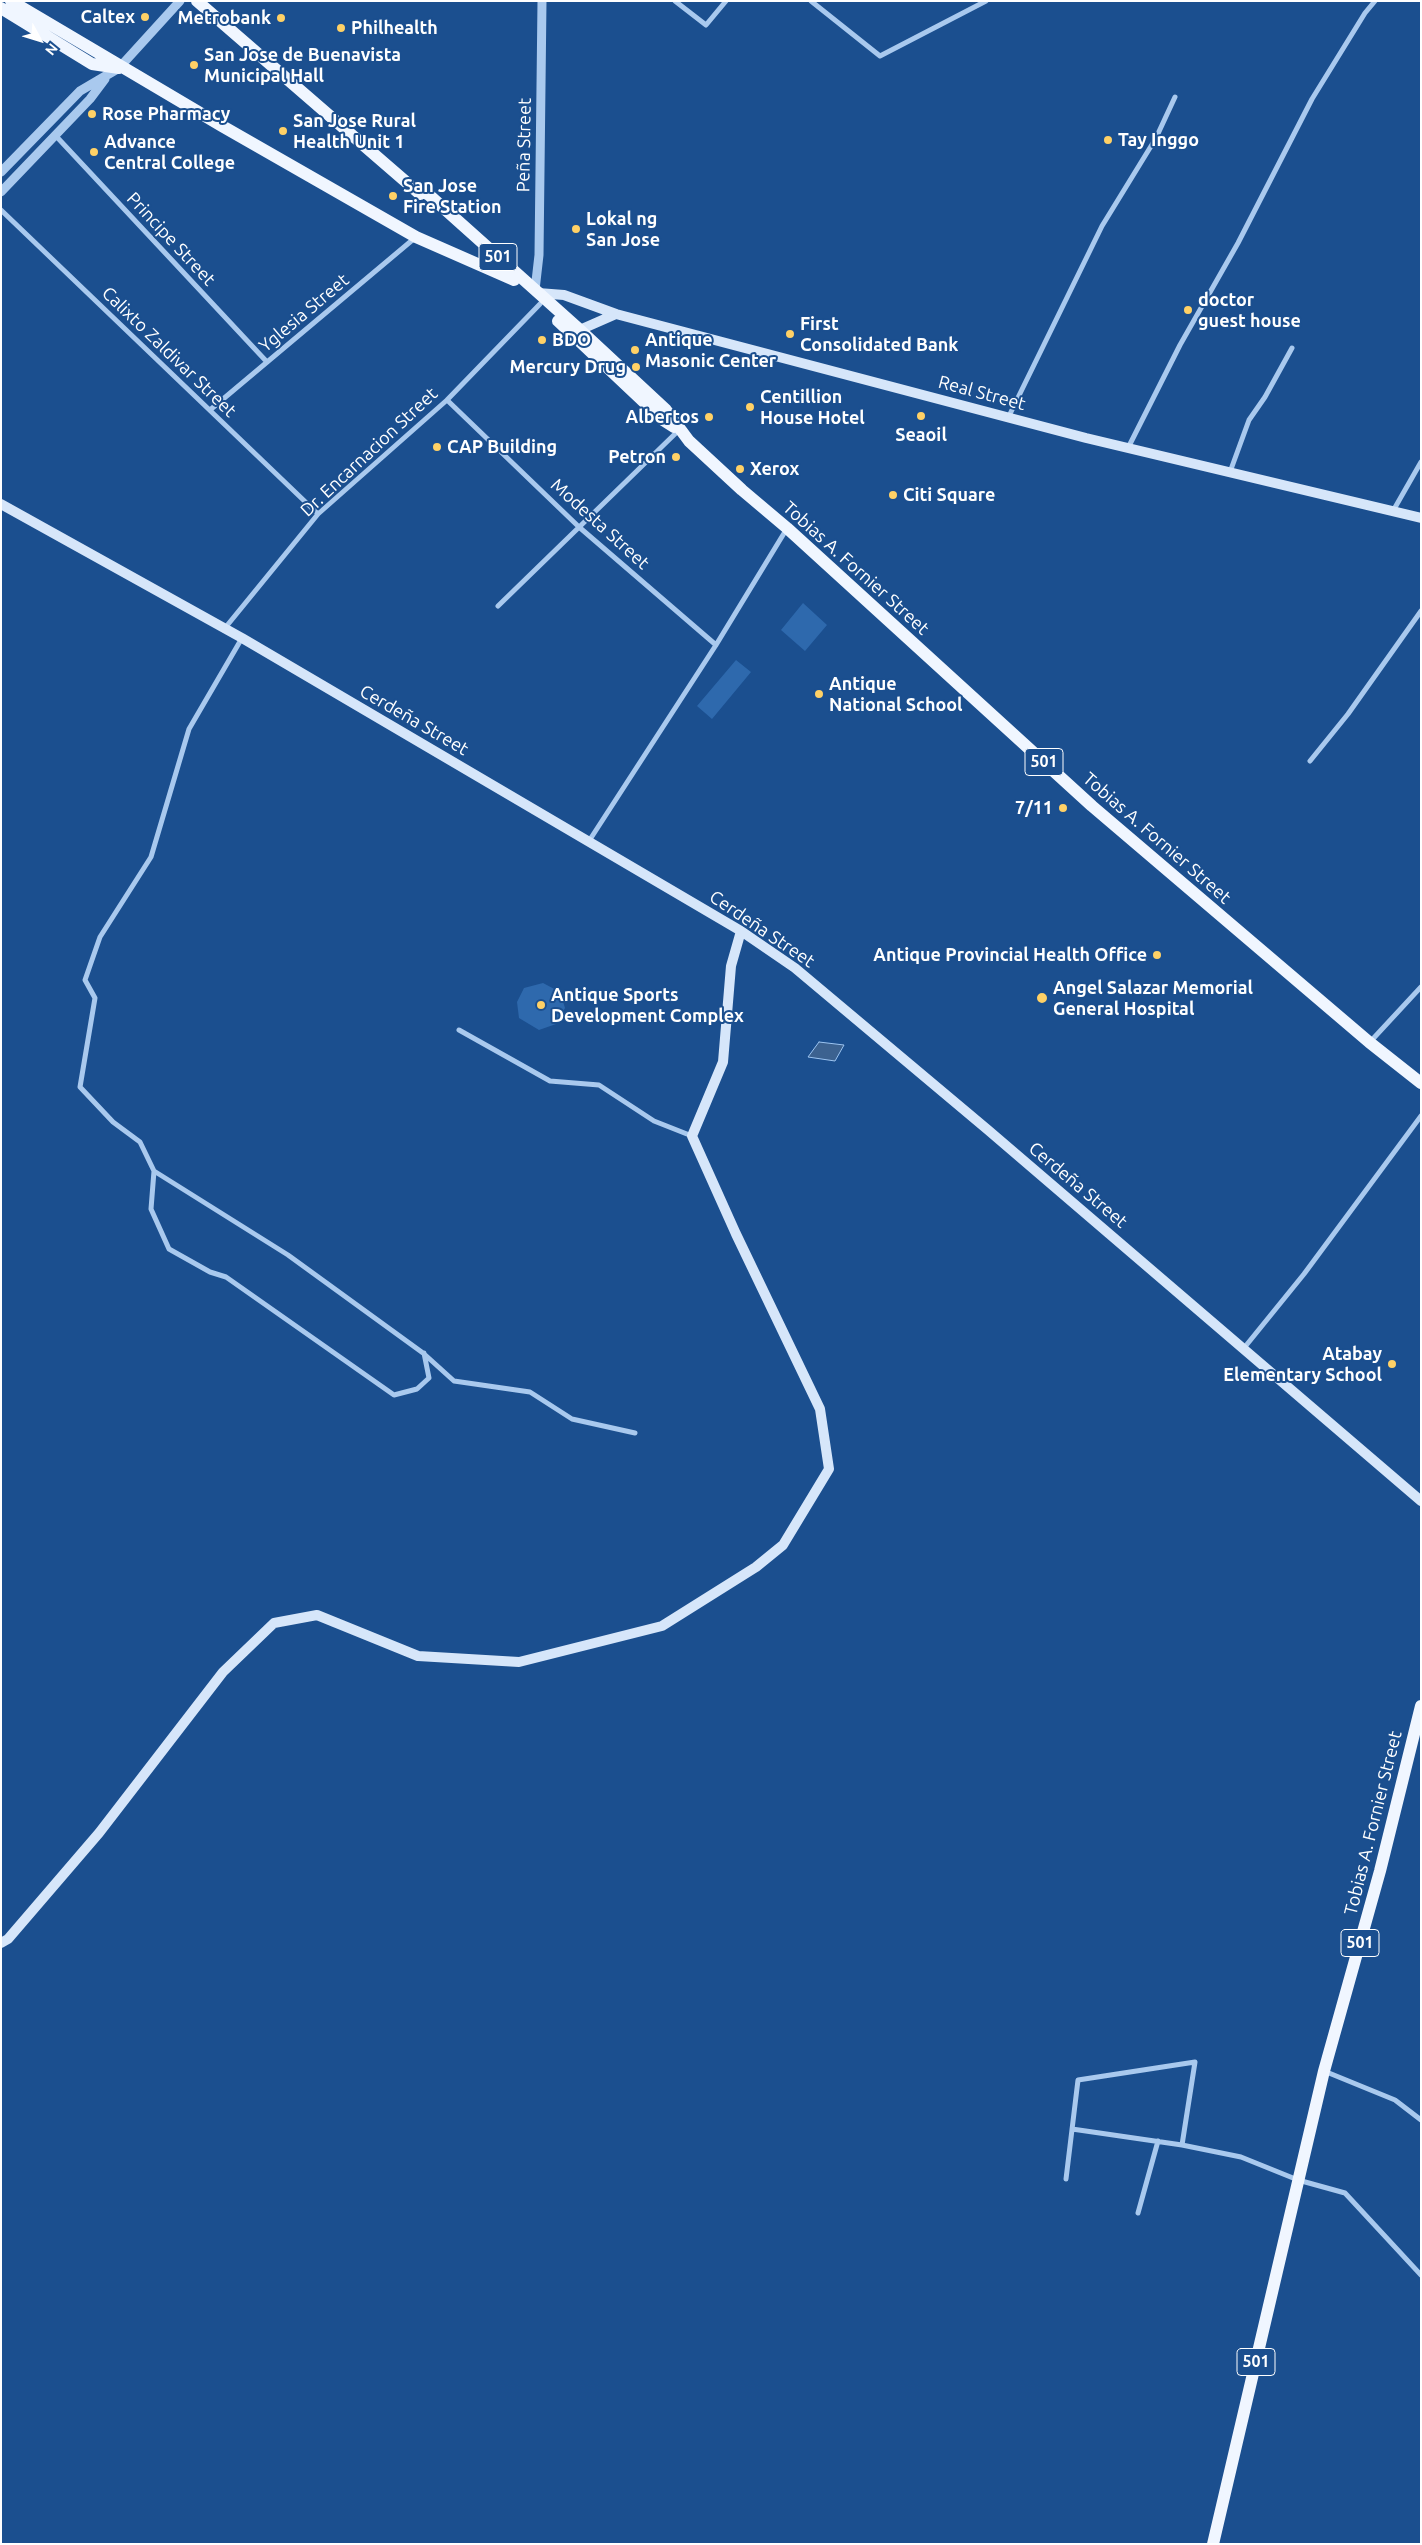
<!DOCTYPE html>
<meta charset="utf-8">
<style>
body{margin:0}
#map{position:relative;width:1422px;height:2545px;overflow:hidden;background:#1b4f8f;font-family:Ubuntu,sans-serif}
canvas{display:block}
.frame{position:absolute;inset:0;border:2px solid #fff;pointer-events:none}
.north{position:absolute;left:15px;top:15px;width:50px;height:50px;-webkit-text-stroke:4px #1b4f8f;paint-order:stroke;rotate:129deg;font-size:14px;font-weight:700;line-height:20px;text-align:center;color:#fff}
.north::after{content:'';display:block;margin:auto;width:18px;height:22px;background:#fff;clip-path:polygon(50% 0,100% 100%,50% 72%,0 100%)}
</style>
<div id="map">
<canvas width="1422" height="2545"></canvas>
<div class="frame"></div>
<div class="north">N</div>
</div>
<script>
const ctx = document.querySelector('canvas').getContext('2d');
ctx.lineJoin = 'round';
function fillPath(path, color) {
  ctx.fillStyle = color;
  ctx.fill(path, 'evenodd');
}
function toPath(rows) {
  const path = new Path2D();
  for (const r of rows) {
    path.moveTo(r[0], r[1]);
    for (let i = 2; i < r.length; i += 2) path.lineTo(r[i], r[i + 1]);
  }
  return path;
}
function stroke(path, color, width, dash) {
  ctx.strokeStyle = color;
  ctx.lineWidth = width;
  ctx.lineCap = dash ? 'butt' : 'round';
  ctx.setLineDash(dash || []);
  ctx.stroke(path);
}
function label(font, color, halo, rows, align = 'center') {
  ctx.font = font + ' Ubuntu,sans-serif';
  ctx.lineWidth = 4;
  ctx.setLineDash([]);
  ctx.textBaseline = 'middle';
  ctx.strokeStyle = halo;
  ctx.fillStyle = color;
  for (const [text, x, y, turn = 0] of rows) {
    ctx.save();
    ctx.translate(x, y);
    ctx.rotate((+turn || 0) * Math.PI / 180);
    ctx.textAlign = isNaN(turn) ? turn : align;
    if (halo) ctx.strokeText(text, 0, 0);
    ctx.fillText(text, 0, 0);
    ctx.restore();
  }
}
const green = toPath([
 [803,603,827,625,805,651,781,630],
 [736,660,751,672,712,719,697,706],
 [543,983,560,992,565,1008,556,1024,539,1030,519,1018,517,1002,524,988]
]);
const water = toPath([
 [819,1042,844,1045,835,1061,808,1057,819,1042]
]);
const minor = toPath([
 [675,1,706,25,726,1],
 [811,1,880,56,986,1],
 [55,135,267,362],
 [1,210,318,514],
 [447,400,579,527,716,645],
 [210,410,416,237],
 [1009,416,1102,226,1156,138,1175,97],
 [1128,448,1180,345,1238,243,1312,99,1365,13,1375,1],
 [1230,472,1249,420,1265,397,1292,348],
 [1393,511,1421,462],
 [498,606,679,430],
 [225,628,318,514,447,400,540,304],
 [242,638,189,729,151,857,100,937,85,980,95,998,80,1087,113,1122,140,1142,154,1171,288,1255,423,1353,454,1381,530,1392,572,1419,635,1433],
 [1310,761,1348,714,1421,611],
 [589,841,716,645,786,530],
 [459,1030,550,1081,599,1085,654,1121,692,1136],
 [1370,1042,1421,987],
 [154,1171,151,1209,169,1249,210,1272,226,1277,394,1395,417,1389,429,1378,424,1353],
 [1244,1348,1304,1274,1421,1116],
 [1324,2071,1395,2100,1421,2120],
 [1072,2129,1182,2145,1241,2157,1298,2180,1345,2193,1421,2275],
 [1066,2179,1078,2080,1195,2062,1182,2145],
 [1138,2213,1158,2141]
]);
const tertiary = toPath([
 [1,172,80,91,119,68,180,1],
 [1,192,90,99,105,79],
 [535,290,539,255,542,1]
]);
const secondary = toPath([
 [538,293,564,295,616,314,1086,438,1421,518],
 [575,332,616,314],
 [1,504,242,638,741,931,795,968,988,1130,1421,1501],
 [1,1943,8,1939,99,1833,223,1672,274,1623,317,1615,418,1656,519,1662,662,1626,756,1567,783,1545,829,1469,820,1409,736,1234,692,1136,723,1062,731,966,741,931]
]);
const primary = toPath([
 [11,1,222,126,416,237,514,280],
 [197,1,420,194],
 [1,8,92,64,119,68],
 [415,188,429,195,580,330,666,410,689,441,742,490,787,528,1092,806,1369,1042,1421,1083],
 [558,321,663,420,674,427],
 [1213,2544,1324,2071,1380,1871,1421,1706]
]);
const markers = [
 [145,17,5,"#ffd166"],
 [281,18,5,"#ffd166"],
 [341,28,5,"#ffd166"],
 [194,65,5,"#ffd166"],
 [92,114,5,"#ffd166"],
 [283,131,5,"#ffd166"],
 [1108,140,5,"#ffd166"],
 [94,152,5,"#ffd166"],
 [393,196,5,"#ffd166"],
 [576,229,5,"#ffd166"],
 [1188,310,5,"#ffd166"],
 [790,334,5,"#ffd166"],
 [542,340,5,"#ffd166"],
 [635,350,5,"#ffd166"],
 [636,367,5,"#ffd166"],
 [750,407,5,"#ffd166"],
 [921,416,5,"#ffd166"],
 [709,417,5,"#ffd166"],
 [437,447,5,"#ffd166"],
 [676,457,5,"#ffd166"],
 [740,469,5,"#ffd166"],
 [893,495,5,"#ffd166"],
 [819,694,5,"#ffd166"],
 [1063,808,5,"#ffd166"],
 [1157,955,5,"#ffd166"],
 [1042,998,6,"#ffd166"],
 [541,1005,5,"#ffd166"],
 [1392,1364,5,"#ffd166"]
];
const shields = [
 [498,257,38],
 [1044,762,38],
 [1360,1943,38],
 [1256,2362,38]
];
const shieldNames = [
 ["501",498,257],
 ["501",1044,762],
 ["501",1360,1943],
 ["501",1256,2362]
];
const poiNames = [
 ["Caltex",135,17,"right"],
 ["Metrobank",271,18,"right"],
 ["Philhealth",351,28],
 ["San Jose de Buenavista",204,55],
 ["Municipal Hall",204,76],
 ["Rose Pharmacy",102,114],
 ["San Jose Rural",293,121],
 ["Health Unit 1",293,142],
 ["Tay Inggo",1118,140],
 ["Advance",104,142],
 ["Central College",104,163],
 ["San Jose",403,186],
 ["Fire Station",403,207],
 ["Lokal ng",586,219],
 ["San Jose",586,240],
 ["doctor",1198,300],
 ["guest house",1198,321],
 ["First",800,324],
 ["Consolidated Bank",800,345],
 ["BDO",552,340],
 ["Antique",645,340],
 ["Masonic Center",645,361],
 ["Mercury Drug",626,367,"right"],
 ["Centillion",760,397],
 ["House Hotel",760,418],
 ["Albertos",699,417,"right"],
 ["Seaoil",921,435,"center"],
 ["CAP Building",447,447],
 ["Petron",666,457,"right"],
 ["Xerox",750,469],
 ["Citi Square",903,495],
 ["Antique",829,684],
 ["National School",829,705],
 ["7/11",1053,808,"right"],
 ["Antique Provincial Health Office",1147,955,"right"],
 ["Angel Salazar Memorial",1053,988],
 ["General Hospital",1053,1009],
 ["Antique Sports",551,995],
 ["Development Complex",551,1016],
 ["Atabay",1382,1354,"right"],
 ["Elementary School",1382,1375,"right"]
];
const streetNames = [
 ["Peña Street",524,145,-89],
 ["Principe Street",171,239,47],
 ["Yglesia Street",304,313,-40],
 ["Calixto Zaldivar Street",169,352,44],
 ["Real Street",982,393,15],
 ["Dr. Encarnacion Street",369,452,-43],
 ["Modesta Street",600,524,42],
 ["Tobias A. Fornier Street",856,568,42],
 ["Cerdeña Street",414,720,30],
 ["Tobias A. Fornier Street",1157,838,41],
 ["Cerdeña Street",762,929,34],
 ["Cerdeña Street",1078,1185,40],
 ["Tobias A. Fornier Street",1373,1823,-76]
];
fillPath(green, '#2e69ad');
fillPath(water, '#3c6290');
stroke(water, '#9cc4f0', 1);
stroke(minor, '#a9c9ee', 5);
stroke(tertiary, '#a9c9ee', 9);
stroke(secondary, '#d6e6fa', 10);
stroke(primary, '#f0f6ff', 12);
for (const [x, y, r, color] of markers) {
  const dot = new Path2D();
  dot.arc(x, y, r, 0, 2 * Math.PI);
  ctx.fillStyle = color;
  ctx.fill(dot);
  stroke(dot, '#1b4f8f', 2);
}
for (const [x, y, w] of shields) {
  const box = new Path2D();
  box.roundRect(x - w / 2, y - 13.5, w, 27, 4);
  ctx.fillStyle = '#1b4f8f';
  ctx.fill(box);
  stroke(box, '#fff', 1);
}
label('bold 16px', '#fff', null, shieldNames);
label('bold 18px', '#fff', '#1b4f8f', poiNames, 'left');
label('18px', '#fff', '#1b4f8f', streetNames);
</script>
